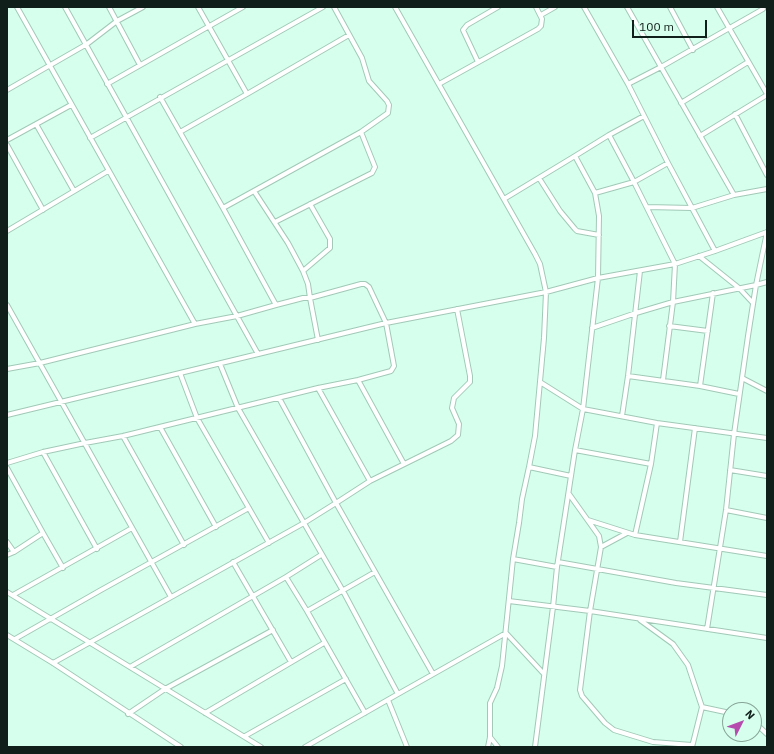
<!DOCTYPE html>
<style>
body{margin:0}
#map{position:relative;width:774px;height:754px;overflow:hidden;background:#d6ffed;font-family:"IBM Plex Sans",sans-serif}
canvas{display:block}
.frame{position:absolute;inset:0;border:8px solid #101f19;pointer-events:none}
.north{position:absolute;left:722px;top:702px;width:40px;height:40px;box-sizing:border-box;background:#d6ffed;border:1px solid #87a598;border-radius:50%;rotate:48deg;font-size:11px;font-weight:700;line-height:16px;text-align:center;color:#101f19}
.north::after{content:'';display:block;margin:auto;width:14px;height:18px;background:#b64cae;clip-path:polygon(50% 0,100% 100%,50% 72%,0 100%)}
.scale{position:absolute;left:632px;top:20px;width:75px;height:18px;box-sizing:border-box;border:2px solid #101f19;border-top:0;padding-left:5px;font-size:12px;line-height:14px;white-space:nowrap;color:#101f19;-webkit-text-stroke:3px #d6ffed;paint-order:stroke}
</style>
<div id="map">
<canvas width="774" height="754"></canvas>
<div class="frame"></div>
<div class="north">N</div>
<div class="scale">100 m</div>
</div>
<script>
const ctx = document.querySelector('canvas').getContext('2d');
ctx.lineJoin = 'round';
function toPath(rows) {
  const path = new Path2D();
  for (const r of rows) {
    path.moveTo(r[0], r[1]);
    for (let i = 2; i < r.length; i += 2) path.lineTo(r[i], r[i + 1]);
  }
  return path;
}
function stroke(path, color, width, dash) {
  ctx.strokeStyle = color;
  ctx.lineWidth = width;
  ctx.lineCap = dash ? 'butt' : 'round';
  ctx.setLineDash(dash || []);
  ctx.stroke(path);
}
const street = toPath([
 [65,7,258,354],
 [109,7,140,65],
 [395,7,535,254,540,264,546,292,544,338,535,436,529,467,522,499,519,523,513,559,502,666,497,688,490,703,490,737,488,747],
 [584,7,628,84,668,163,715,251],
 [627,7,661,67,628,84],
 [670,7,693,50],
 [717,7,767,94],
 [763,9,661,67,734,195,767,189],
 [541,15,555,7],
 [478,62,463,30,467,25,498,7],
 [107,84,243,7],
 [439,84,538,29,541,26,542,19,536,7],
 [7,90,87,44,117,21,143,7],
 [247,94,349,35],
 [160,97,223,208,276,305,237,316,195,324],
 [681,103,748,62],
 [735,114,767,175],
 [36,124,74,191],
 [180,132,247,94,198,7],
 [700,136,767,95],
 [90,138,323,7],
 [7,140,71,105],
 [7,145,43,210],
 [575,156,609,135,644,116],
 [539,178,560,211,575,229,577,231,599,235],
 [595,193,634,182,609,135],
 [504,199,575,156,595,193,599,216,598,278,583,409,575,450,557,567,553,607,535,747],
 [647,207,692,208,734,195],
 [223,208,361,132,388,113,389,105,387,101,369,81,362,58,334,7],
 [275,222,372,173,375,167,361,132],
 [7,231,108,171],
 [699,256,739,288,753,303],
 [303,271,330,248,330,239,310,204],
 [7,305,171,597],
 [276,305,303,298,310,298,318,340],
 [669,326,708,331],
 [592,328,636,313,673,302,756,285,767,282],
 [220,364,238,408,343,591,398,694,305,747],
 [7,369,40,363,195,324,17,7],
 [180,373,197,418,269,543],
 [628,376,700,386,739,394],
 [742,378,767,391],
 [358,380,404,464],
 [663,380,673,302,675,264,634,182,668,163],
 [540,382,583,409,657,423,767,438],
 [700,386,713,293],
 [318,388,370,481,336,503,433,674],
 [7,415,386,323,546,292,598,278,675,264,715,251,767,232],
 [622,416,628,376,640,271],
 [160,427,216,527],
 [123,436,184,545],
 [575,450,651,464,657,423],
 [43,452,97,549],
 [7,463,43,452,85,443,123,436,318,388,358,380,391,371,394,366,386,323,369,287,365,284,361,284,310,298,308,284,303,271,288,243,254,191],
 [529,467,571,476],
 [7,468,43,533,14,552],
 [730,470,767,476],
 [370,481,451,441,458,435,459,424,452,408,454,398,470,382,470,376,457,309],
 [569,494,599,536,601,547,590,611,580,690,582,696,605,723,614,730,653,742,692,745],
 [726,510,767,518],
 [588,520,635,535,767,556],
 [43,533,63,568],
 [635,535,651,464],
 [7,542,14,552,7,555],
 [680,542,695,428],
 [601,547,627,533],
 [513,559,557,567],
 [233,562,291,662],
 [558,562,676,583,767,595],
 [286,577,321,555],
 [7,592,261,747],
 [13,595,132,528],
 [509,601,590,611,767,638],
 [307,611,375,572],
 [640,620,673,644,688,665,702,707,730,713],
 [707,629,726,510,734,434,748,336,756,285,767,232],
 [7,635,53,663,181,747],
 [15,639,101,590,249,508],
 [53,663,304,523,336,503,279,398],
 [130,667,286,577,307,611,365,713],
 [398,694,506,633,544,674],
 [388,700,407,747],
 [205,713,324,643],
 [128,714,165,689,273,630],
 [754,722,767,734],
 [245,736,346,679],
 [490,737,498,747],
 [692,747,702,707]
]);
stroke(street, '#a2c9b8', 6);
stroke(street, '#fff', 4);
</script>
